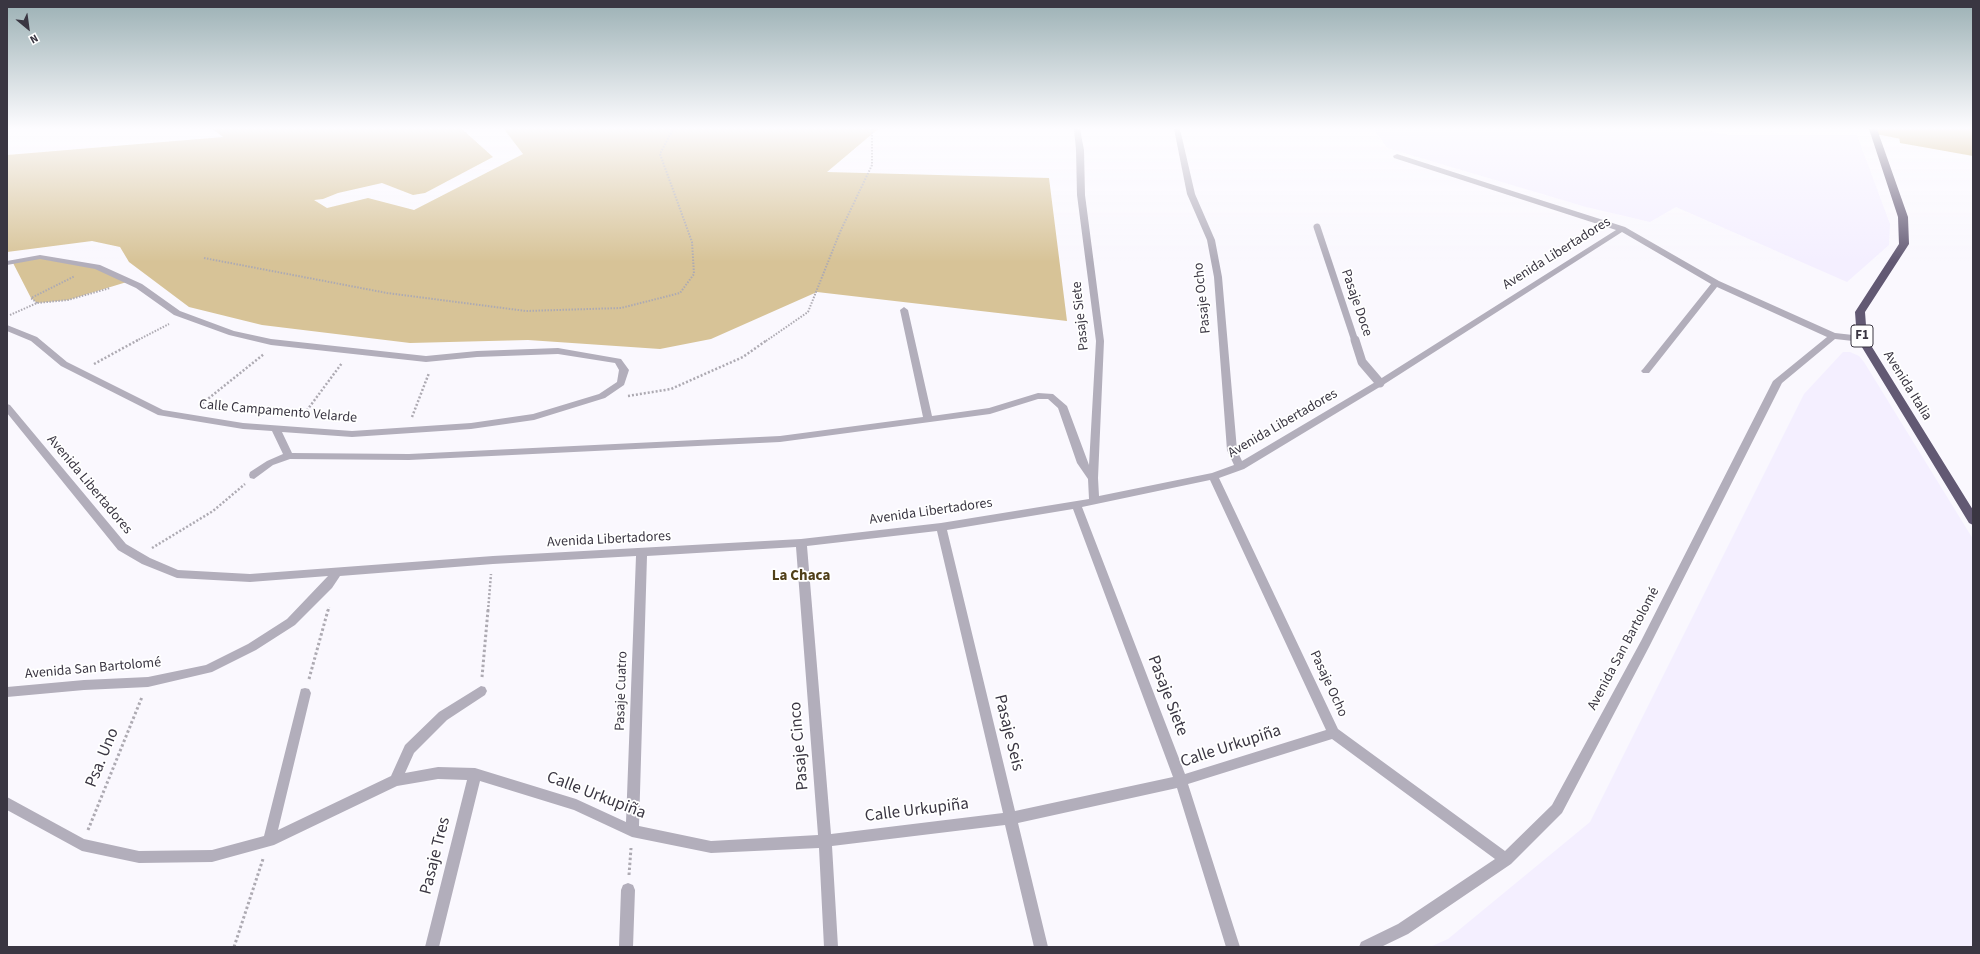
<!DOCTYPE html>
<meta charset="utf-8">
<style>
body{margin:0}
#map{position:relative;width:1980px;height:954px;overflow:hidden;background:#faf8fe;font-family:"Source Sans 3",sans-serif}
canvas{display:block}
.frame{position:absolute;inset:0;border:8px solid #3a3642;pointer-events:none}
.north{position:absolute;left:8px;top:8px;width:40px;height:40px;-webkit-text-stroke:3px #fff;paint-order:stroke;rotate:151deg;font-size:11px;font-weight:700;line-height:16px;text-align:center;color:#3a3642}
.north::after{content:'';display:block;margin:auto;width:14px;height:18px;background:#3a3642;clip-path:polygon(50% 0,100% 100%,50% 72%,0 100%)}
</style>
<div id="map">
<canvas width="1980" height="954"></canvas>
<div class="frame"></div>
<div class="north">N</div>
</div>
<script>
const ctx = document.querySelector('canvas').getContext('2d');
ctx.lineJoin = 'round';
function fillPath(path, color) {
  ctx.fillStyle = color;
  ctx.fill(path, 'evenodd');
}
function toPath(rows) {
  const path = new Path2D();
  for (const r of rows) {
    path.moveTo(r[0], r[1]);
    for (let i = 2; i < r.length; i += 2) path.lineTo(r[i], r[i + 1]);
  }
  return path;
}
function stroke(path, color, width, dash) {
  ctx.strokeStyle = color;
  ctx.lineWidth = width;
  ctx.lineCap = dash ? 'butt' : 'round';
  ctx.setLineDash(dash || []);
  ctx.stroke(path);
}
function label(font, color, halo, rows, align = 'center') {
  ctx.font = font + ' "Source Sans 3",sans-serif';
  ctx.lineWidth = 3.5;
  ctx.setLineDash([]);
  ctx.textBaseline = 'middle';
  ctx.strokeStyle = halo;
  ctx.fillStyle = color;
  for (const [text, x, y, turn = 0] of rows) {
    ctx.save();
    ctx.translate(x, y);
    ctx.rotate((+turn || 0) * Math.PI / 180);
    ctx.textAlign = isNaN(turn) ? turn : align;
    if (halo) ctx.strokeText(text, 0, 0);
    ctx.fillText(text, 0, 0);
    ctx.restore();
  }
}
const built = toPath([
 [1374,129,1696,129,1728,135,1857,135,1890,224,1889,245,1847,282,1676,207,1650,222,1586,207,1387,148],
 [1843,352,1850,352,1859,356,1864,362,1973,539,1973,947,1430,947,1448,939,1590,822,1804,394]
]);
const green = toPath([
 [213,129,462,129,493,157,425,193,413,195,382,183,338,193,323,199,314,200,327,208,368,198,414,210,523,154,504,129,878,129,827,172,1049,178,1067,321,817,292,711,339,660,349,528,340,410,343,262,325,189,307,129,262,120,247,92,241,7,252,7,155,223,137],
 [40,257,97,267,130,281,68,300,37,303,31,298,12,261]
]);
const water = toPath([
 [1898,129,1973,129,1973,156,1900,143]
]);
const river = toPath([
 [1872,129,1958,129,1954,134,1945,137,1901,139,1876,134,1872,129]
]);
const pathFar2 = toPath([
 [204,258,387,293,526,311,621,308,680,293,694,274,692,242,660,154,673,129],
 [37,303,31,298,75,276],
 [10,315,37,303,68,300,110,288],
 [136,341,169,324],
 [766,341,808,312,840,232,872,165,872,129]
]);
const pathFar1 = toPath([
 [94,364,138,340],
 [628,396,671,389,743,357,767,340],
 [199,406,264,354],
 [302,417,342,363],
 [412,417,429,373],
 [152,548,213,511,245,484],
 [328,611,329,607],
 [488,611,491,574]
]);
const path = toPath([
 [482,677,488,610],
 [309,679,328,610],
 [88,830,142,697],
 [629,875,631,848],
 [234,947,263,859]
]);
const laneFar1 = toPath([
 [1317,227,1355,341]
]);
const lane = toPath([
 [1355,340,1362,362,1380,383]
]);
const street = toPath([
 [1074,129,1080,129,1084,150,1085,195,1104,341,1098,478,1099,496,1212,473,1234,465,1227,450,1214,277,1207,240,1187,194,1174,129,1180,129,1195,194,1215,240,1222,277,1237,450,1242,461,1377,381,1616,230,1394,158,1393,156,1397,154,1625,227,1719,281,1835,333,1862,336,1866,339,1862,342,1835,339,1782,383,1649,647,1562,813,1511,864,1408,934,1381,947,1359,947,1361,942,1398,924,1495,859,1332,739,1188,784,1240,947,1226,947,1177,788,1018,823,1048,947,1034,947,1005,825,832,846,838,947,824,947,819,848,711,853,632,837,574,810,480,781,439,947,425,947,467,780,438,779,397,786,274,845,212,862,139,863,82,851,7,810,7,797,84,839,139,851,212,850,264,836,301,689,305,688,309,689,311,693,278,830,391,776,405,745,439,712,481,686,485,687,487,691,485,695,447,720,414,753,405,773,438,767,475,768,576,799,626,822,636,556,493,564,340,576,332,588,295,625,256,650,212,672,148,687,84,690,7,697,7,687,84,680,148,677,206,665,248,644,287,619,328,576,250,582,177,578,142,564,118,550,7,413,7,404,10,405,126,544,150,558,178,570,250,574,493,556,801,539,941,523,1089,499,1088,479,1077,463,1058,408,1048,399,1038,399,990,414,780,442,409,460,290,459,273,465,254,479,250,478,249,475,250,472,267,461,283,454,272,431,243,429,158,415,61,366,31,341,7,331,7,325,37,337,67,362,163,410,243,423,352,431,471,423,533,414,599,394,617,382,619,370,615,363,558,354,477,357,426,362,271,345,229,335,174,315,136,288,95,269,40,259,7,265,7,261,40,255,100,265,142,284,180,311,234,331,271,339,426,356,477,351,558,348,621,359,629,370,624,385,605,398,534,420,471,429,352,437,282,432,292,453,409,454,780,436,923,417,900,310,904,307,908,310,932,416,989,408,1038,393,1053,394,1067,406,1089,465,1096,341,1077,195,1076,150,1074,129],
 [1622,232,1711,284,1643,369,1641,371,1643,373,1649,373,1717,287,1827,337,1773,381,1641,641,1552,805,1505,851,1338,729,1219,478,1244,469,1383,385,1622,232],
 [1210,480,1326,730,1185,774,1082,507,1210,480],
 [1073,509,1173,777,1015,811,947,530,1073,509],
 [937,531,1003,813,831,834,807,546,937,531],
 [796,547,818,835,711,841,639,826,647,556,796,547],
 [628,883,633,885,635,890,633,947,619,947,621,890,623,885,628,883]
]);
const highway = toPath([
 [1869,129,1877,129,1908,217,1909,244,1865,312,1867,339,1973,510,1973,525,1969,523,1857,339,1855,312,1899,244,1898,217,1869,129]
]);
const shields = [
 [1862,336,22]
];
const shieldNames = [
 ["F1",1862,336]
];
const streetNames = [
 ["Avenida Libertadores",1557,254,-32],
 ["Pasaje Ocho",1203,298,-96],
 ["Pasaje Doce",1356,303,71],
 ["Pasaje Siete",1081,316,-96],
 ["Avenida Italia",1907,386,58],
 ["Calle Campamento Velarde",278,412,5],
 ["Avenida Libertadores",1283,424,-30],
 ["Avenida Libertadores",89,485,50],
 ["Avenida Libertadores",931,512,-8],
 ["Avenida Libertadores",609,540,-3],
 ["Avenida San Bartolomé",1624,649,-62],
 ["Avenida San Bartolomé",93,669,-5],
 ["Pasaje Ocho",1328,684,65],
 ["Pasaje Cuatro",622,691,-88]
];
const neighbourhoodNames = [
 ["La Chaca",801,577]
];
const nearStreetnames = [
 ["Pasaje Siete",1167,696,69],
 ["Pasaje Seis",1008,733,76],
 ["Pasaje Cinco",800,746,-95],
 ["Calle Urkupiña",1231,747,-18],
 ["Psa. Uno",103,758,-68],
 ["Calle Urkupiña",596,796,21],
 ["Calle Urkupiña",917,811,-7],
 ["Pasaje Tres",436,856,-76]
];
fillPath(built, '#f4efff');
fillPath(green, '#d7c397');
fillPath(water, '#c9aa66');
fillPath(river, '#c9aa66');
stroke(pathFar2, '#adaab2', 2, [1.5, 1.5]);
stroke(pathFar1, '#adaab2', 2.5, [2, 2]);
stroke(path, '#adaab2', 3, [2.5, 2.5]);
stroke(laneFar1, '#b2aebb', 7);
stroke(lane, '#b2aebb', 9);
fillPath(street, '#b2aebb');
fillPath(highway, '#625973');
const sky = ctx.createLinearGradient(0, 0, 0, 262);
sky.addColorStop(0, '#9bb0b4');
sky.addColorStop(0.49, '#fdfcff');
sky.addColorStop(1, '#fdfcff00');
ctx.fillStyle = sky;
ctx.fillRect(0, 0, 1980, 262);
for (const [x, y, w] of shields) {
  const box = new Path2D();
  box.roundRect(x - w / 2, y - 11, w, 22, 3);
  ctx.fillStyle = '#fff';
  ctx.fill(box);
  stroke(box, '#3a3642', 1);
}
label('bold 13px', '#3a3642', null, shieldNames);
label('14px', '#3a3642', '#fff', streetNames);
label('bold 15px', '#503f18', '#fff', neighbourhoodNames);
label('17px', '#3a3642', '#fff', nearStreetnames);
</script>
